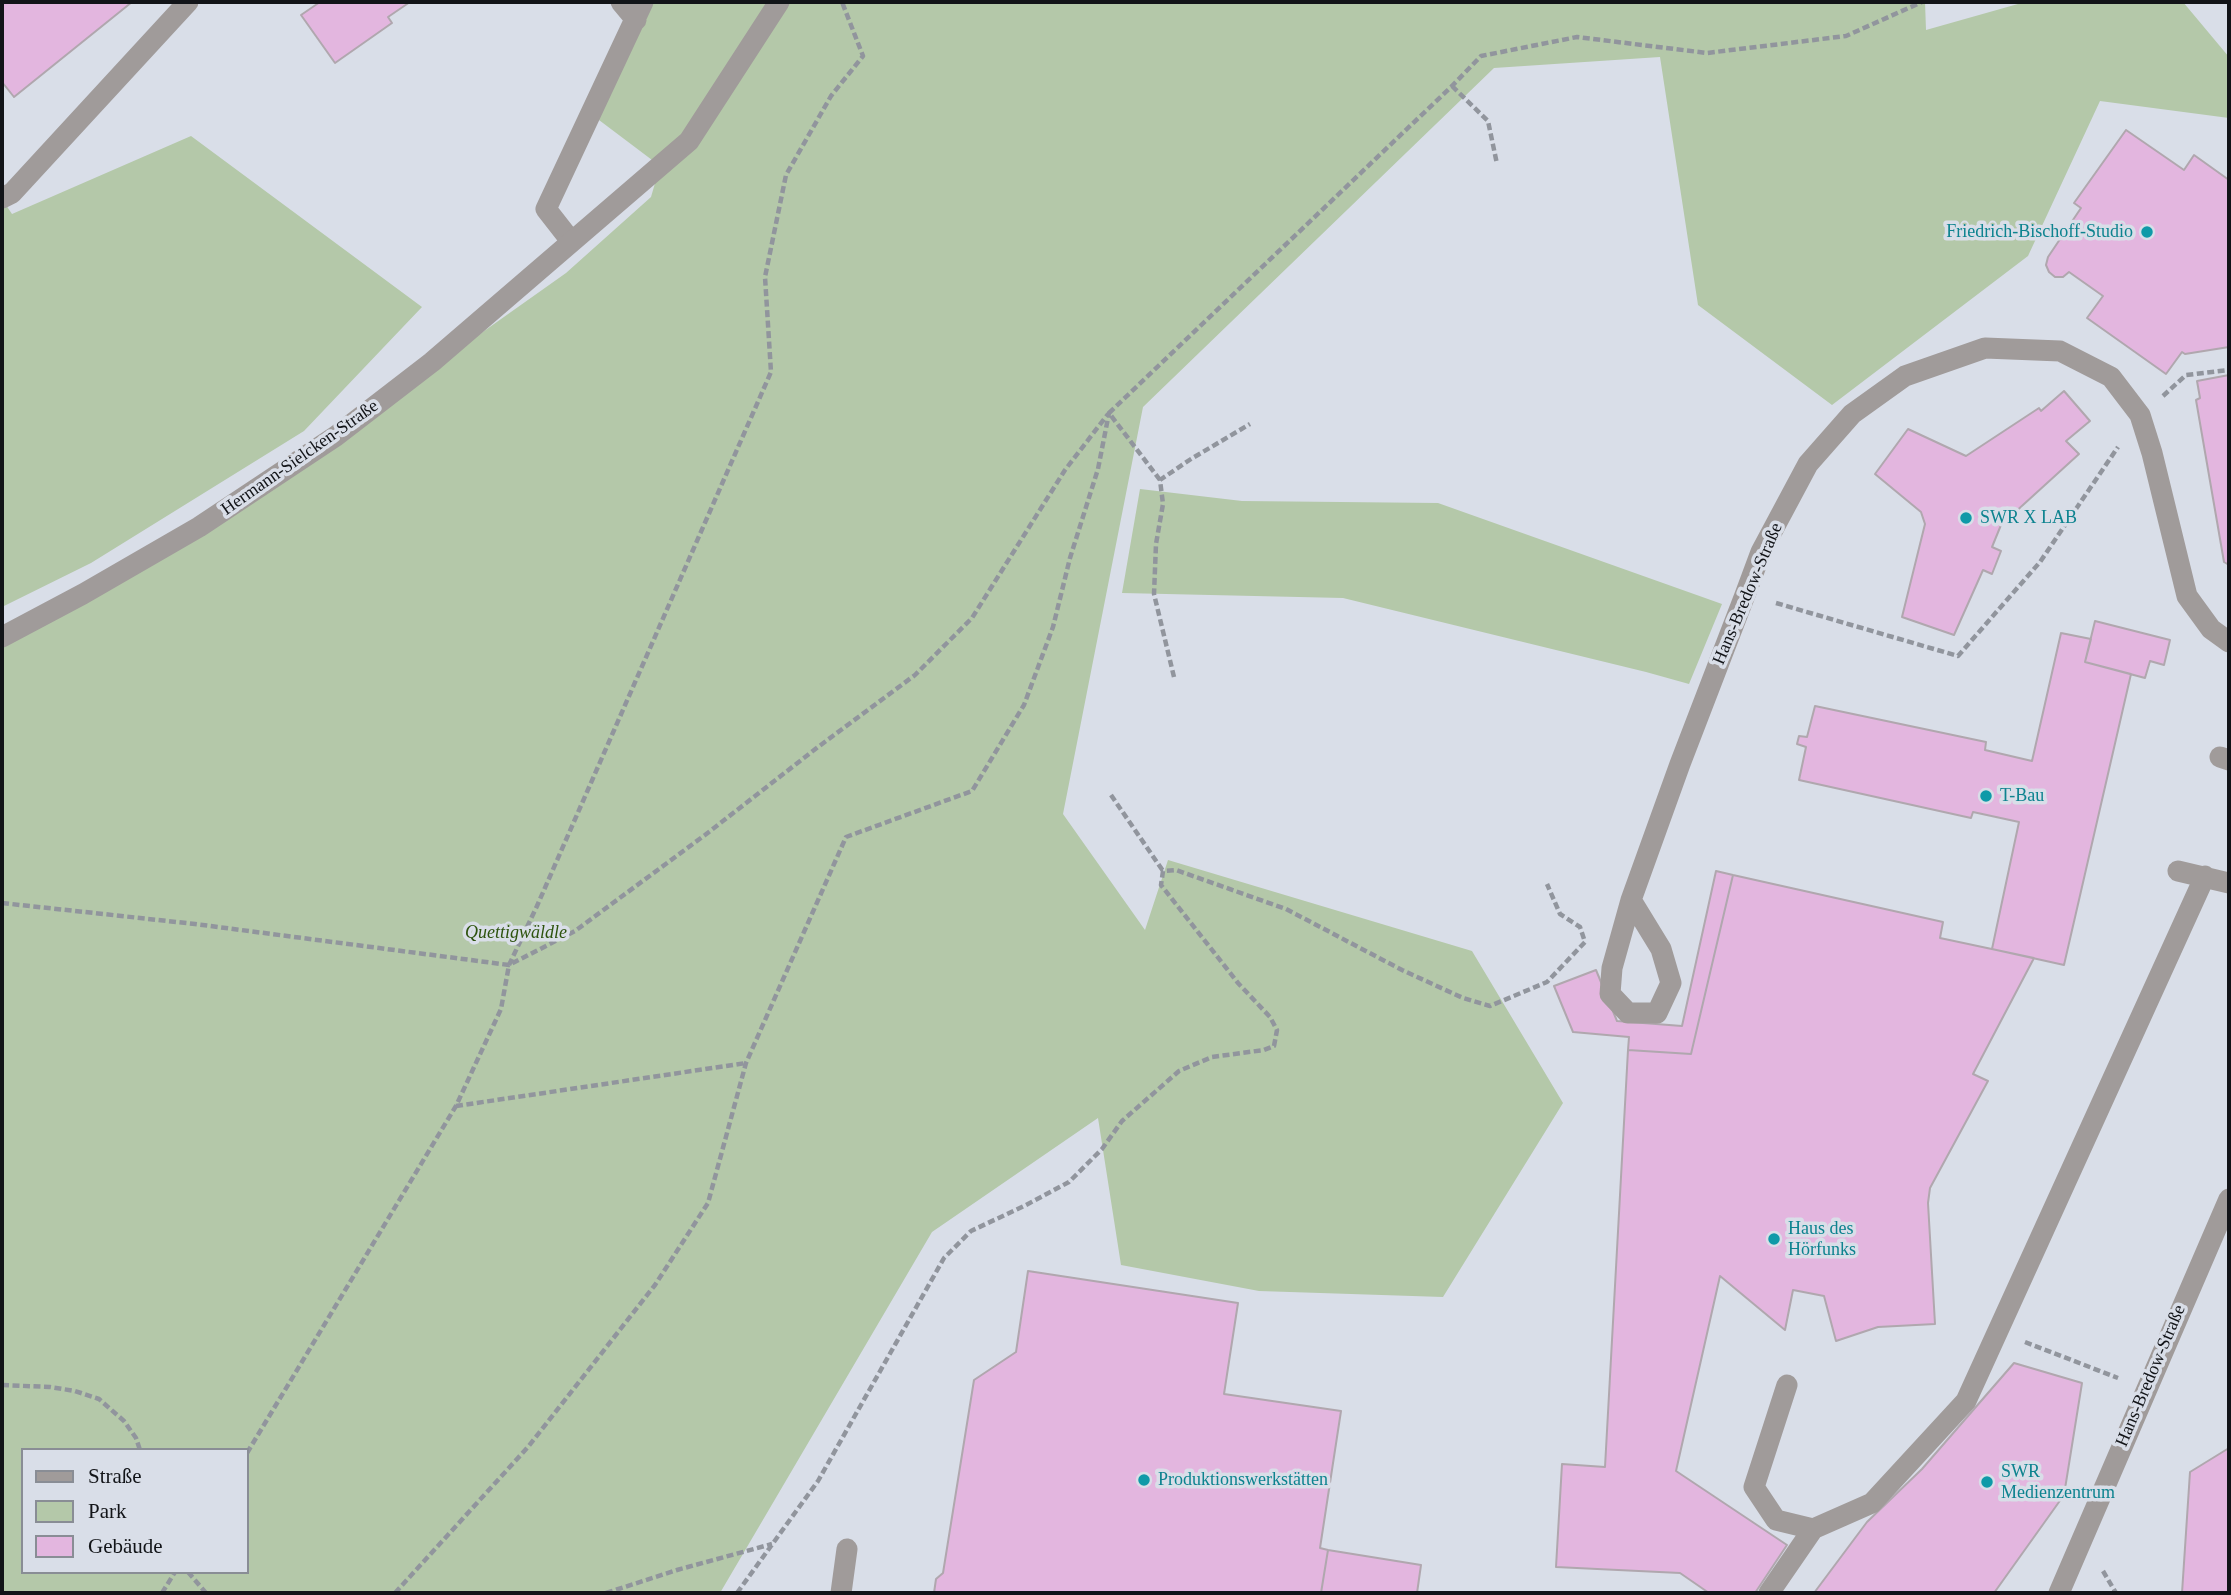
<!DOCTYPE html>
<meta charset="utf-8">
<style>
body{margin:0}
#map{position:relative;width:2231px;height:1595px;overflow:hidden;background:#d9dee8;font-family:"Times New Roman",serif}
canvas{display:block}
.frame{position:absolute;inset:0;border:4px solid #121418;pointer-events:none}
.legend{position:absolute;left:21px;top:1448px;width:228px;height:126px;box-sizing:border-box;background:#d9dee8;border:2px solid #898d95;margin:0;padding:9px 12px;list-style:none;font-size:21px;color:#121418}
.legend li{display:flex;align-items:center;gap:14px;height:35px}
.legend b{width:35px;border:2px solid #898d95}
</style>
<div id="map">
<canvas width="2231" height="1595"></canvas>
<div class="frame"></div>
<ul class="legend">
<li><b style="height:9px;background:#a09b9a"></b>Straße</li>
<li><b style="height:19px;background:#b4c8a9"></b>Park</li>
<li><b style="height:19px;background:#e3b6df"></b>Gebäude</li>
</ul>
</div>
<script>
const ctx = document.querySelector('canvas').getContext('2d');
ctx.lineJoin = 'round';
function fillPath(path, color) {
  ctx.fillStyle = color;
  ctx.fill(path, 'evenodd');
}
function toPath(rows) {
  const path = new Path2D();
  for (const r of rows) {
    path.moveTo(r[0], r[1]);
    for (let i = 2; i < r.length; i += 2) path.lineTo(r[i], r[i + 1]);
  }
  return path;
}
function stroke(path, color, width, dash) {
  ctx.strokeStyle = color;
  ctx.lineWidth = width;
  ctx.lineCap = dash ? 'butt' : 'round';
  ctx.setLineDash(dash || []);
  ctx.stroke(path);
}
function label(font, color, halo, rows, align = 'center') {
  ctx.font = font + ' "Times New Roman",serif';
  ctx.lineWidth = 7;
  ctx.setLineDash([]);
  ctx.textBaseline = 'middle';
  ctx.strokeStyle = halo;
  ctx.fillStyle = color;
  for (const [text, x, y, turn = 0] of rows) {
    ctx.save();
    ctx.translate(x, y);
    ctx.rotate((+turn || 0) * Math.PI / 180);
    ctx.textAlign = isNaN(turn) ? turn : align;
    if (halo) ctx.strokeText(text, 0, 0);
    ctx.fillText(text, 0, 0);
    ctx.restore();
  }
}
const green = toPath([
 [643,2,1925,2,1926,30,2025,2,2183,2,2229,57,2229,118,2100,101,2028,256,1832,405,1698,305,1660,57,1494,68,1143,407,1063,814,1145,930,1168,860,1472,951,1563,1103,1443,1297,1259,1291,1121,1265,1098,1118,932,1232,720,1593,2,1593,2,637,336,436,566,273,651,197,660,166,591,114],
 [23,1450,247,1450,247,1572,23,1572],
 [191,136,422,307,304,431,91,563,2,607,2,199,12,214],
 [1140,489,1242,501,1438,503,1722,604,1689,684,1646,672,1343,598,1122,593]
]);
const building = toPath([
 [2,2,132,2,14,97,2,82,2,2],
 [320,2,410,2,388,17,392,23,335,63,301,15,320,2],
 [2126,130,2184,170,2194,155,2229,180,2229,347,2185,354,2182,352,2166,374,2087,318,2103,296,2069,272,2063,277,2055,277,2049,272,2046,265,2048,257,2081,208,2074,203,2126,130],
 [2229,375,2229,565,2224,562,2196,400,2200,398,2197,381,2229,375],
 [2064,391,2090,421,2066,441,2079,454,2001,525,1992,547,2001,551,1992,574,1983,570,1954,635,1902,617,1925,524,1921,512,1875,474,1908,429,1966,456,2039,408,2041,411,2064,391],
 [2095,621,2170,640,2164,665,2150,661,2145,678,2085,662,2095,621],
 [2061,633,2091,639,2085,662,2131,674,2064,965,1992,949,2019,822,1973,812,1971,818,1799,780,1806,747,1797,744,1799,736,1807,737,1815,706,1986,742,1985,750,2032,761,2061,633],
 [1716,871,1733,875,1691,1054,1628,1050,1629,1037,1573,1032,1554,986,1596,970,1617,1021,1682,1026,1716,871],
 [1733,875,1943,922,1940,938,2034,958,1973,1074,1988,1081,1930,1188,1928,1203,1935,1324,1878,1327,1836,1341,1824,1296,1793,1290,1785,1330,1720,1276,1676,1471,1787,1545,1755,1593,1709,1593,1680,1573,1556,1567,1562,1464,1605,1467,1628,1050,1691,1054,1733,875],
 [1028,1271,1238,1303,1224,1394,1341,1411,1320,1548,1328,1550,1321,1593,934,1593,936,1579,943,1573,974,1380,1016,1352,1028,1271],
 [2014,1363,2082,1383,2064,1495,1994,1593,1814,1593,1867,1522,1922,1469,2014,1363],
 [2229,1448,2229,1593,2182,1593,2190,1472,2229,1448],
 [1328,1550,1421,1565,1417,1593,1321,1593,1328,1550]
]);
const path = toPath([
 [1452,86,1488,121,1497,164],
 [2163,396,2186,375,2229,370],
 [1160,480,1109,413,1452,86,1481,56,1577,37,1707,53,1846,36,1922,2],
 [1776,603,1958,656,2040,562,2118,447],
 [1174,677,1154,594,1156,544,1163,504,1160,480,1191,459,1250,424],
 [1111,795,1163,871],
 [2,903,195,924,509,965,575,931,705,835,818,747,915,675,972,618,1065,470,1108,414],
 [456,1106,746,1063],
 [2025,1342,2118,1378],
 [2,1385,50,1387,75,1391,99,1399,124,1421,136,1438,140,1450],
 [247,1453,456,1106,501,1009,509,965,537,906,771,372,765,277,786,175,831,96,863,56,842,2],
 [2103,1571,2116,1593],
 [188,1572,206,1593],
 [162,1593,175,1572],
 [395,1593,528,1447,655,1285,708,1203,746,1063,846,837,972,791,1024,705,1053,627,1070,558,1098,469,1109,413],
 [606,1593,677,1570,772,1544],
 [737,1593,818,1481,944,1258,971,1231,1026,1205,1069,1182,1102,1149,1122,1121,1179,1071,1212,1057,1264,1050,1274,1046,1277,1030,1270,1017,1238,983,1161,885,1163,871,1176,870,1286,909,1402,970,1463,998,1490,1006,1547,982,1585,942,1580,927,1560,914,1547,884]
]);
const service = toPath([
 [621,2,636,20],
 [2,198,12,193,188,2],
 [571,241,546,209,643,2],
 [2220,757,2229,760],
 [2178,871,2229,883],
 [1787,1385,1754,1487,1776,1520,1813,1529,1872,1503,1966,1401,2205,876],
 [841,1593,847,1549],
 [1769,1593,1813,1529]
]);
const minor = toPath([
 [2,637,83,594,199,527,336,436,432,362,689,141,779,2],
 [1631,900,1661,949,1671,983,1657,1013,1628,1013,1610,994,1612,968,1631,900,1680,764,1745,595,1761,552,1808,464,1852,414,1905,376,1985,348,2060,351,2111,377,2140,415,2152,453,2187,596,2211,629,2229,642],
 [2059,1593,2229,1199]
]);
const markers = [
 [2147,232,7,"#0f9aa8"],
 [1966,518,7,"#0f9aa8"],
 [1986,796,7,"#0f9aa8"],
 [1774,1239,7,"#0f9aa8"],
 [1144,1480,7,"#0f9aa8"],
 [1987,1482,7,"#0f9aa8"]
];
const cultureNames = [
 ["Friedrich-Bischoff-Studio",2133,232,"right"],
 ["SWR X LAB",1980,518],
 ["T-Bau",2000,796],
 ["Haus des",1788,1229],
 ["Hörfunks",1788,1250],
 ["SWR",2001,1472],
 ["Medienzentrum",2001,1493],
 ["Produktionswerkstätten",1158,1480]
];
const streetNames = [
 ["Hermann-Sielcken-Straße",300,458,-35],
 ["Hans-Bredow-Straße",1748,594,-67],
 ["Hans-Bredow-Straße",2151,1376,-67]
];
const parkNames = [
 ["Quettigwäldle",516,933]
];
fillPath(green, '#b4c8a9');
fillPath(building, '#e3b6df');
stroke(building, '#b0a7ae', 2);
stroke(path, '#91959d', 4.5, [7, 3.5]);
stroke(service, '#a09b9a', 21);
stroke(minor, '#a09b9a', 21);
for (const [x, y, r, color] of markers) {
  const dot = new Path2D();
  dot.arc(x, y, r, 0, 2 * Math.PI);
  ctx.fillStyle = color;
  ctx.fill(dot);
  stroke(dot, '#d9dee8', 2.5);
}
label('18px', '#0d838f', '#d9dee8', cultureNames, 'left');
label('18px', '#121418', '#d9dee8', streetNames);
label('italic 18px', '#2d530e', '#d9dee8', parkNames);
</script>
